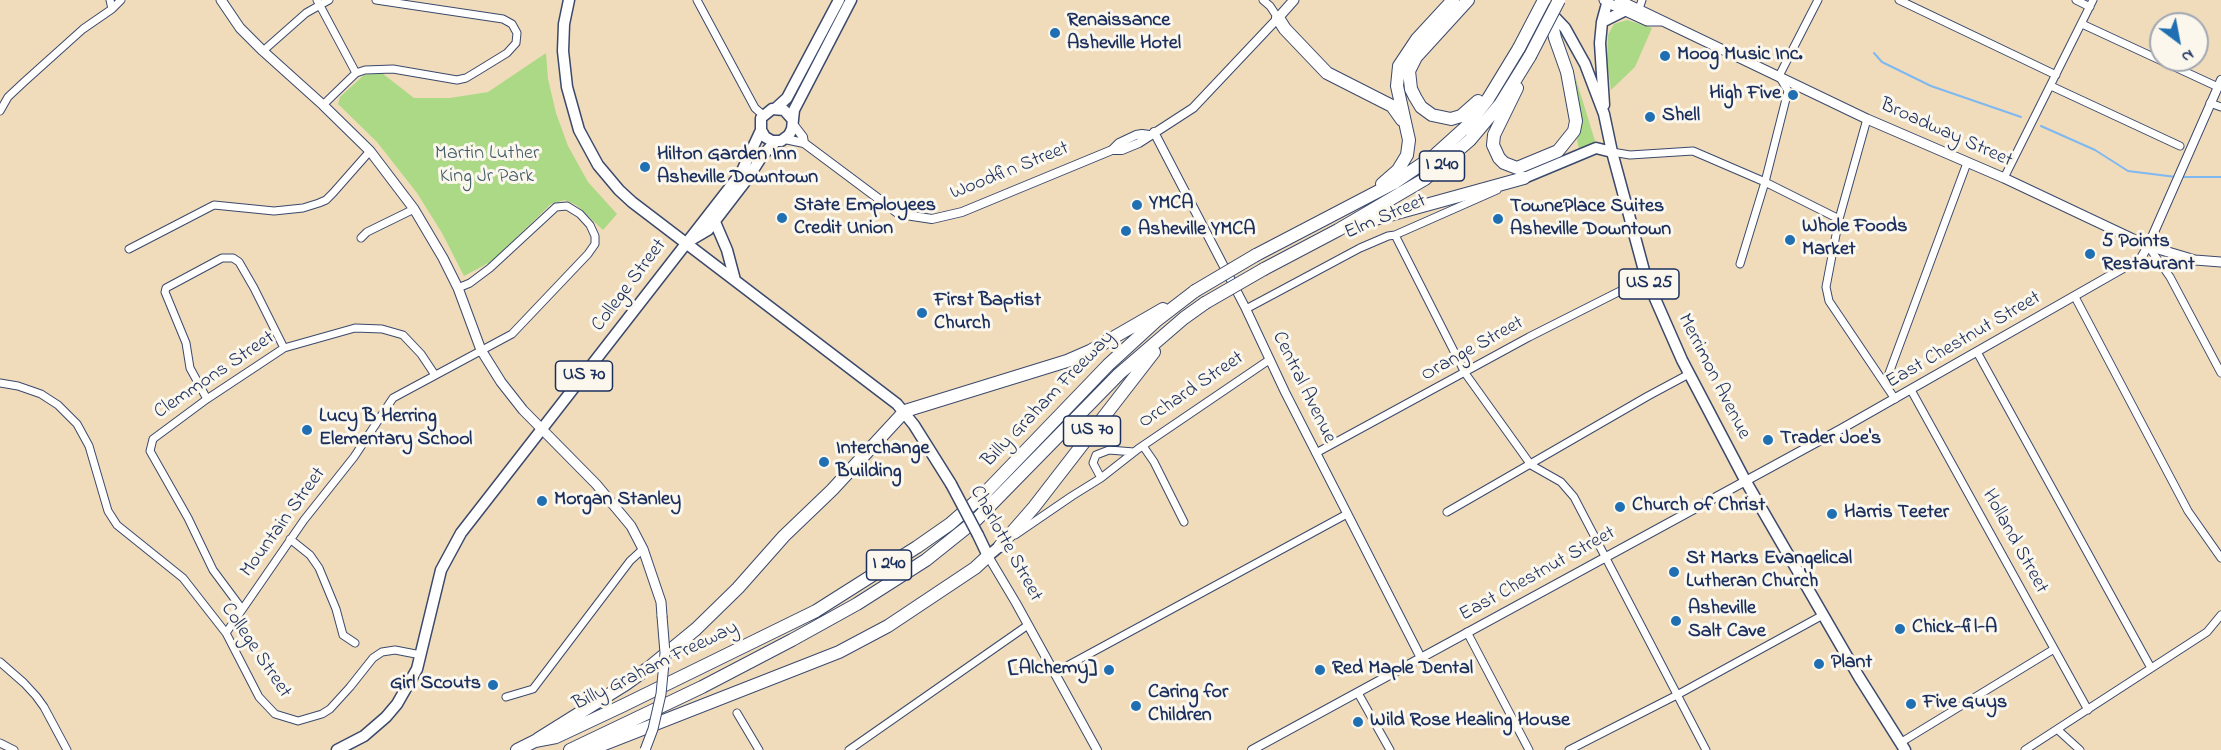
<!DOCTYPE html>
<style>
body{margin:0}
#map{position:relative;width:2221px;height:750px;overflow:hidden;background:#f0dcbb;font-family:"Indie Flower",sans-serif}
canvas{display:block}
.north{position:absolute;left:2149px;top:12px;width:60px;height:60px;box-sizing:border-box;background:#fbf7ec;border:2px solid #a1a7b3;border-radius:50%;rotate:148deg;font-size:16px;font-weight:700;line-height:24px;text-align:center;color:#1b2f5e}
.north::after{content:'';display:block;margin:auto;width:21px;height:27px;background:#1f6fb2;clip-path:polygon(50% 0,100% 100%,50% 72%,0 100%)}
</style>
<div id="map">
<canvas width="2221" height="750"></canvas>
<div class="north">N</div>
</div>
<script>
const ctx = document.querySelector('canvas').getContext('2d');
ctx.lineJoin = 'round';
function fillPath(path, color) {
  ctx.fillStyle = color;
  ctx.fill(path, 'evenodd');
}
function toPath(rows) {
  const path = new Path2D();
  for (const r of rows) {
    path.moveTo(r[0], r[1]);
    for (let i = 2; i < r.length; i += 2) path.lineTo(r[i], r[i + 1]);
  }
  return path;
}
function stroke(path, color, width, dash) {
  ctx.strokeStyle = color;
  ctx.lineWidth = width;
  ctx.lineCap = dash ? 'butt' : 'round';
  ctx.setLineDash(dash || []);
  ctx.stroke(path);
}
function label(font, color, halo, rows, align = 'center') {
  ctx.font = font + ' "Indie Flower",sans-serif';
  ctx.lineWidth = 6;
  ctx.setLineDash([]);
  ctx.textBaseline = 'middle';
  ctx.strokeStyle = halo;
  ctx.fillStyle = color;
  for (const [text, x, y, turn = 0] of rows) {
    ctx.save();
    ctx.translate(x, y);
    ctx.rotate((+turn || 0) * Math.PI / 180);
    ctx.textAlign = isNaN(turn) ? turn : align;
    if (halo) ctx.strokeText(text, 0, 0);
    ctx.fillText(text, 0, 0);
    ctx.restore();
  }
}
const green = toPath([
 [1627,20,1652,28,1635,67,1611,90,1607,61,1608,35,1614,24],
 [546,53,548,79,556,113,568,146,588,182,617,214,603,230,576,205,565,200,551,204,492,261,464,276,442,233,417,193,377,142,338,104,340,97,364,75,382,73,414,98,450,98,488,92],
 [1575,76,1596,144,1579,150,1577,139,1582,119]
]);
const stream = toPath([
 [1874,53,1882,62,1931,86,2021,117],
 [2041,126,2095,150,2128,171,2176,177],
 [2182,177,2221,177]
]);
const minor = toPath([
 [317,0,356,73],
 [697,0,755,108,763,115],
 [1263,0,1270,6,1278,18],
 [1899,0,2056,75],
 [2076,0,2090,7],
 [112,9,121,0],
 [1639,9,1642,0],
 [2082,24,2218,87],
 [263,51,306,13,329,0],
 [2051,86,2180,146],
 [2210,103,2221,107],
 [323,105,356,73,365,70,393,69,457,80,466,78,476,72,507,53,516,43,517,33,512,24,503,19,376,0],
 [0,111,8,97,24,82,83,29,112,9,110,0],
 [1867,119,1839,219,1826,287,1829,301,1895,399],
 [1612,152,1630,155,1693,151,1765,182,1839,219],
 [2004,178,2093,0],
 [1395,235,1465,373,1531,465,1561,482,1574,497,1706,750],
 [361,238,367,232,414,209],
 [2148,246,2170,277,2221,373],
 [129,249,214,205,274,211,303,208,319,203,326,200,333,193,370,151],
 [1740,264,1765,182,1788,91,1779,76,1818,0],
 [2075,297,2188,511,2221,558],
 [1246,309,1360,248,1388,236,1395,235,1497,190],
 [1977,352,2151,668],
 [0,383,18,386,41,394,58,405,77,424,89,446,108,511,117,525,183,578,226,633,259,697,275,714,298,721,322,714,330,709,350,687,373,658,382,652,395,650,421,655],
 [1885,384,1967,163],
 [1911,390,2088,710],
 [207,399,190,368,186,343,165,292,166,288,222,258,233,258,239,262,254,288,284,348],
 [1143,446,1154,462,1184,522],
 [1316,453,1529,337,1646,278],
 [1101,478,1093,463,1096,455,1109,450,1134,452],
 [1447,512,1648,396,1689,374],
 [1015,535,1072,496,1101,478,1138,449,1269,360],
 [290,539,310,555,319,568,336,609,343,635,355,643],
 [242,609,213,570,188,518,150,451,153,439,207,399,284,348,355,328,382,329,403,335,421,354,435,375],
 [1467,632,1529,750],
 [226,633,304,520,354,457,393,398,512,334,588,254,595,244,595,236,590,225,580,214,567,206,556,207,490,268,470,283,458,288],
 [0,662,24,683,36,696,44,707,67,750],
 [1054,673,1347,514],
 [1358,693,1390,750],
 [506,697,533,689,630,561,643,549],
 [737,713,759,750],
 [2058,730,2080,750],
 [0,743,14,750],
 [1900,743,2054,649],
 [849,750,1028,625],
 [1569,750,1677,695,1823,615],
 [2025,750,2207,632,2221,615]
]);
const tertiary = toPath([
 [793,124,803,137,804,143],
 [1154,132,1246,309,1285,392,1421,658],
 [785,139,804,143,899,214,932,219,962,212,1112,150,1119,143,1136,135,1142,134,1149,135],
 [1112,150,1122,150,1139,143,1193,108,1278,18],
 [988,556,1016,603,1097,750],
 [1252,750,1841,429,2141,258,2148,246,2221,80]
]);
const secondary = toPath([
 [221,0,240,28,263,51,323,105,370,151,414,209,443,258,458,288,481,350,501,382,523,410,596,484,631,526,643,549,661,602,662,616],
 [1604,0,1608,3,1647,21,1661,21],
 [1619,0,1867,119,2004,178,2148,246,2195,260,2221,262],
 [1278,18,1294,0]
]);
const primary = toPath([
 [569,0,564,24,563,51,567,87,579,130,598,165,619,190,632,202,897,404,914,425,951,484],
 [1547,9,1565,28,1585,64,1604,114,1612,152,1646,278,1682,360,1745,480,1859,677,1905,750],
 [1602,22,1624,11],
 [1604,105,1600,43,1602,22,1608,0],
 [776,108,787,98,839,0],
 [792,119,784,110,772,109,761,118,761,130,765,137,772,141,781,141,789,135,792,129,794,110,851,0],
 [1524,178,1596,148,1612,152],
 [715,222,727,250,735,280],
 [691,240,708,230,748,178,762,156,776,141],
 [978,535,988,556,1000,546],
 [337,750,364,736,386,717,397,704,417,669,441,570,461,533,741,173,761,130]
]);
const motorway = toPath([
 [1468,0,1416,57,1409,71,1411,89,1415,97,1421,107,1432,115,1451,119,1461,116,1478,101],
 [1278,18,1285,29,1327,73,1392,106,1402,120],
 [1517,88,1494,135,1493,145,1499,158,1504,163,1517,168,1558,151,1574,131,1576,121,1567,72,1555,38,1549,11],
 [1382,184,1398,170,1407,155,1409,140,1397,86,1399,66,1417,39,1453,0],
 [1357,224,1524,178],
 [1256,255,1394,183,1435,155,1466,127,1488,99,1519,48],
 [1264,269,1338,230,1425,179,1470,140,1501,103,1530,56],
 [1000,546,1034,507,1154,352],
 [538,739,626,684,651,666,696,629,738,588,784,536,832,490,905,411,1067,361,1090,351,1163,309],
 [517,750,535,741,556,737,622,706,816,611,917,547,950,524,982,496,1108,365,1156,321,1195,291],
 [570,750,702,687,792,640,857,604,926,560,976,520,1119,374,1184,318,1205,303],
 [589,750,839,652,888,626,975,568,988,556]
]);
const secondaryBridge = toPath([
 [645,750,653,729,661,694,665,653,662,616]
]);
const primaryBridge = toPath([
 [951,484,978,535]
]);
const motorwayBridge = toPath([
 [1519,48,1544,0],
 [1530,56,1559,0],
 [1195,291,1256,255],
 [1205,303,1264,269]
]);
const markers = [
 [1055,33,6,"#1f6fb2"],
 [1665,56,6,"#1f6fb2"],
 [1793,95,6,"#1f6fb2"],
 [1650,117,6,"#1f6fb2"],
 [645,167,6,"#1f6fb2"],
 [1137,205,6,"#1f6fb2"],
 [782,218,6,"#1f6fb2"],
 [1498,219,6,"#1f6fb2"],
 [1126,231,6,"#1f6fb2"],
 [1790,240,6,"#1f6fb2"],
 [2090,254,6,"#1f6fb2"],
 [922,313,6,"#1f6fb2"],
 [307,430,6,"#1f6fb2"],
 [1768,440,6,"#1f6fb2"],
 [824,462,6,"#1f6fb2"],
 [542,501,6,"#1f6fb2"],
 [1620,507,6,"#1f6fb2"],
 [1832,514,6,"#1f6fb2"],
 [1674,572,6,"#1f6fb2"],
 [1676,621,6,"#1f6fb2"],
 [1900,629,6,"#1f6fb2"],
 [1819,664,6,"#1f6fb2"],
 [1109,670,6,"#1f6fb2"],
 [1320,670,6,"#1f6fb2"],
 [493,685,6,"#1f6fb2"],
 [1911,704,6,"#1f6fb2"],
 [1136,706,6,"#1f6fb2"],
 [1358,722,6,"#1f6fb2"]
];
const shields = [
 [1442,166,45],
 [1649,284,60],
 [584,376,57],
 [1092,431,57],
 [889,565,45]
];
const shieldNames = [
 ["I 240",1442,166],
 ["US 25",1649,284],
 ["US 70",584,376],
 ["US 70",1092,431],
 ["I 240",889,565]
];
const poiNames = [
 ["Renaissance",1067,22],
 ["Asheville Hotel",1067,45],
 ["Moog Music Inc.",1677,56],
 ["High Five",1781,95,"right"],
 ["Shell",1662,117],
 ["Hilton Garden Inn",657,156],
 ["Asheville Downtown",657,179],
 ["YMCA",1149,205],
 ["State Employees",794,207],
 ["Credit Union",794,230],
 ["TownePlace Suites",1510,208],
 ["Asheville Downtown",1510,231],
 ["Whole Foods",1802,228],
 ["Market",1802,251],
 ["Asheville YMCA",1138,231],
 ["5 Points",2102,243],
 ["Restaurant",2102,266],
 ["First Baptist",934,302],
 ["Church",934,325],
 ["Lucy B Herring",319,418],
 ["Elementary School",319,441],
 ["Trader Joe's",1780,440],
 ["Interchange",836,450],
 ["Building",836,473],
 ["Morgan Stanley",554,501],
 ["Church of Christ",1632,507],
 ["Harris Teeter",1844,514],
 ["St Marks Evangelical",1686,560],
 ["Lutheran Church",1686,583],
 ["Asheville",1688,610],
 ["Salt Cave",1688,633],
 ["Chick-fil-A",1912,629],
 ["Plant",1831,664],
 ["[Alchemy]",1097,670,"right"],
 ["Red Maple Dental",1332,670],
 ["Girl Scouts",481,685,"right"],
 ["Caring for",1148,694],
 ["Children",1148,717],
 ["Five Guys",1923,704],
 ["Wild Rose Healing House",1370,722]
];
const streetNames = [
 ["Broadway Street",1946,134,24],
 ["Woodfin Street",1010,172,-22],
 ["Elm Street",1386,218,-23],
 ["College Street",630,286,-53],
 ["East Chestnut Street",1964,341,-30],
 ["Orange Street",1473,350,-29],
 ["Clemmons Street",215,376,-34],
 ["Merrimon Avenue",1713,377,63],
 ["Central Avenue",1303,388,64],
 ["Orchard Street",1192,391,-34],
 ["Billy Graham Freeway",1049,400,-46],
 ["Mountain Street",284,523,-54],
 ["Holland Street",2014,542,61],
 ["Charlotte Street",1005,544,61],
 ["East Chestnut Street",1538,575,-29],
 ["College Street",255,651,56],
 ["Billy Graham Freeway",656,667,-26]
];
const parkNames = [
 ["Martin Luther",487,155],
 ["King Jr Park",487,178]
];
fillPath(green, '#abd986');
stroke(stream, '#7fb8f0', 2);
stroke(minor, '#3b496c', 9);
stroke(tertiary, '#3b496c', 10);
stroke(secondary, '#3b496c', 11);
stroke(primary, '#3b496c', 13);
stroke(motorway, '#3b496c', 14);
stroke(minor, '#fff', 7);
stroke(tertiary, '#fff', 8);
stroke(secondary, '#fff', 9);
stroke(primary, '#fff', 10);
stroke(motorway, '#fff', 12);
stroke(secondaryBridge, '#3b496c', 11, []);
stroke(primaryBridge, '#3b496c', 13, []);
stroke(motorwayBridge, '#3b496c', 14, []);
stroke(secondaryBridge, '#fff', 9);
stroke(primaryBridge, '#fff', 10);
stroke(motorwayBridge, '#fff', 12);
for (const [x, y, r, color] of markers) {
  const dot = new Path2D();
  dot.arc(x, y, r, 0, 2 * Math.PI);
  ctx.fillStyle = color;
  ctx.fill(dot);
  stroke(dot, '#fbf7ec', 2);
}
for (const [x, y, w] of shields) {
  const box = new Path2D();
  box.roundRect(x - w / 2, y - 15, w, 30, 4.5);
  ctx.fillStyle = '#fbf7ec';
  ctx.fill(box);
  stroke(box, '#1b2f5e', 1.5);
}
label('bold 18px', '#1b2f5e', null, shieldNames);
label('bold 20px', '#1b2f5e', '#fbf7ec', poiNames, 'left');
label('20px', '#1b2f5e', '#fbf7ec', streetNames);
label('20px', '#3f5a68', '#fbf7ec', parkNames);
</script>
